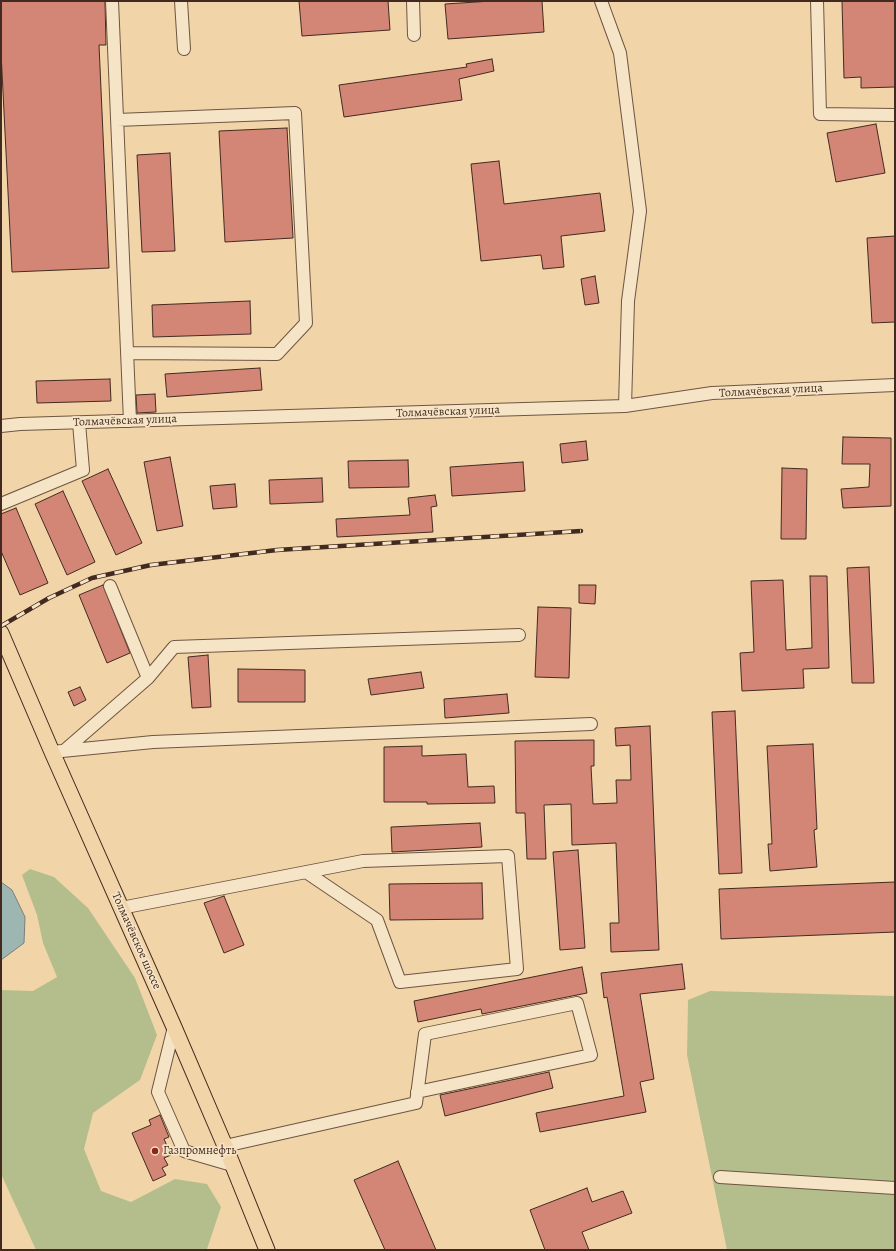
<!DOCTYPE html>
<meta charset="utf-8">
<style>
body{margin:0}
#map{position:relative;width:896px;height:1251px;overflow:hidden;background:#f1d5a8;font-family:Alegreya,serif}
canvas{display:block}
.frame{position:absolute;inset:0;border:2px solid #432a20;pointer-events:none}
</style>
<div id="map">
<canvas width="896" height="1251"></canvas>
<div class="frame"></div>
</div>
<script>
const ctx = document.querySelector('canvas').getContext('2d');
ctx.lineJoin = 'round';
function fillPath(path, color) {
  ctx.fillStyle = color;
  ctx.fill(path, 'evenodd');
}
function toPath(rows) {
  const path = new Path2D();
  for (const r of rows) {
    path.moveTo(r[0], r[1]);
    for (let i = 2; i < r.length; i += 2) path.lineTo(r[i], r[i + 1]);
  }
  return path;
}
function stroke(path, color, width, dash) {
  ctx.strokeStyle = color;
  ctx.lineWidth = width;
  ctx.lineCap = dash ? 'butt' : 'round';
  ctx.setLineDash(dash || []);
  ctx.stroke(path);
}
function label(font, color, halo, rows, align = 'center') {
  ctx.font = font + ' Alegreya,serif';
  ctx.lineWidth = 3.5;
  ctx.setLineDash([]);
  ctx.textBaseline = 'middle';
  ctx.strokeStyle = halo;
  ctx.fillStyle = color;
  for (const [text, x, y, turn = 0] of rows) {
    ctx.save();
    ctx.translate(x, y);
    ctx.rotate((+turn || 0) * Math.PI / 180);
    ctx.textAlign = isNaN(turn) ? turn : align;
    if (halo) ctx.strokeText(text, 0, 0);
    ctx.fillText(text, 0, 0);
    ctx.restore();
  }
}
const green = toPath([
 [30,869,54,877,88,908,135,978,157,1035,140,1080,93,1113,84,1149,101,1191,131,1202,175,1179,207,1184,221,1207,207,1249,36,1250,1,1174,1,990,33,991,57,977,43,943,37,915,22,875],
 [710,991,895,996,895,1250,727,1250,687,1055,688,1000]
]);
const water = toPath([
 [1,882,12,890,25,917,24,943,1,960,1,882]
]);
const building = toPath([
 [1,1,105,1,106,45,99,45,109,268,12,272,1,52,1,1],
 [299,1,388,1,390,30,302,36,299,1],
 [492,1,542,1,544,32,448,39,445,4,492,1],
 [842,1,895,1,895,87,861,88,861,77,844,78,842,1],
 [492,59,494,71,459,79,462,100,344,117,339,85,467,67,466,64,492,59],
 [876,124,885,173,836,182,827,133,876,124],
 [287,128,293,238,225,242,219,131,287,128],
 [170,153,175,251,142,252,137,155,170,153],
 [499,161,504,204,600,193,605,231,561,236,564,267,543,269,541,255,481,261,471,164,499,161],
 [895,236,895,322,872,323,867,238,895,236],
 [595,276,599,303,585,305,581,279,595,276],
 [250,301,251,334,153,337,152,305,250,301],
 [260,368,262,390,167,397,165,374,260,368],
 [110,379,111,401,37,403,36,381,110,379],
 [155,394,156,412,137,413,136,395,155,394],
 [843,437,891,438,891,506,843,508,841,489,869,487,870,464,842,464,843,437],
 [586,441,588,460,562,463,560,444,586,441],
 [170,457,183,526,157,531,144,462,170,457],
 [408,460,409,487,349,488,348,461,408,460],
 [523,462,525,491,452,496,450,467,523,462],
 [782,468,807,469,806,539,781,539,782,468],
 [108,469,142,543,116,555,82,481,108,469],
 [322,478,323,502,270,504,269,480,322,478],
 [235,484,237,507,213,509,210,486,235,484],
 [63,491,95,562,67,575,35,504,63,491],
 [435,495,437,506,431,507,433,532,337,537,336,519,410,515,408,498,435,495],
 [16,508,48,583,20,595,1,551,1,514,16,508],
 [869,567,874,683,852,683,847,568,869,567],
 [810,576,827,576,829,668,803,669,804,688,742,691,740,653,754,652,751,581,783,580,786,650,812,648,810,576],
 [103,585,130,653,107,663,79,595,103,585],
 [579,585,596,585,595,604,579,603,579,585],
 [538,607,571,608,569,678,535,677,538,607],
 [208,655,211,707,192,708,188,657,208,655],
 [238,669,305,670,305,702,238,702,238,669],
 [421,672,424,688,371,695,368,679,421,672],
 [80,687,86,700,74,706,68,692,80,687],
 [507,694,509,713,445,718,444,699,507,694],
 [735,711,742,873,719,874,712,712,735,711],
 [650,726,659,950,611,952,610,923,619,923,616,843,572,845,571,804,544,805,546,859,527,859,525,813,516,813,515,741,594,740,594,766,591,766,593,804,617,803,616,780,631,780,630,745,616,746,615,728,650,726],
 [813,744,817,829,814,830,817,867,770,871,768,844,772,844,767,746,813,744],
 [422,746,422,756,466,754,468,787,494,786,495,803,427,804,427,802,384,802,384,747,422,746],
 [480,823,482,847,392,852,391,827,480,823],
 [578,850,585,948,560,950,553,852,578,850],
 [895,882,895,932,721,939,719,889,895,882],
 [482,883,483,919,390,920,389,884,482,883],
 [224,896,244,945,224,953,204,903,224,896],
 [682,964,685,989,640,994,654,1079,640,1082,646,1112,540,1132,536,1113,624,1096,607,997,604,998,601,973,682,964],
 [582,967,587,993,482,1014,481,1009,418,1022,414,1001,582,967],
 [549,1072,553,1088,445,1116,440,1095,549,1072],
 [160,1115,169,1137,164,1139,171,1155,164,1158,168,1165,162,1168,166,1175,153,1181,132,1133,151,1125,149,1120,160,1115],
 [398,1161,436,1250,385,1250,354,1180,398,1161],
 [587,1188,592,1202,623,1191,632,1213,582,1232,589,1250,545,1250,530,1210,587,1188]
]);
const minor = toPath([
 [112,1,130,421],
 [181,1,184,49],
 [413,1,414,35],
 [601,1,620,53,640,211,628,301,625,406],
 [817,1,820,114,895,115],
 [117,120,295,113,306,323,277,354,127,353],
 [1,426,20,424,625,406,712,393,895,385],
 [1,504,83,470,79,423],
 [110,586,148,678],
 [65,750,148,678,174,647,519,635],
 [52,752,153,742,591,724],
 [121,908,363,861,508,856,517,969,400,982,377,920,306,872],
 [174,1027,158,1092,184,1151,232,1165],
 [225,1146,416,1103,425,1034,577,1003,591,1055,417,1092],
 [720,1177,895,1188]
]);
const major = toPath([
 [1,633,52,752,174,1027,225,1146,267,1250]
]);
const rail = toPath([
 [1,626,49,598,92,578,151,565,277,550,581,531]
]);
const markers = [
 [155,1151,4,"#8f2418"]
];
const streetNames = [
 ["Толмачёвская улица",771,391,-3],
 ["Толмачёвская улица",448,412,-2],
 ["Толмачёвская улица",125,421,-2],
 ["Толмачёвское шоссе",136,941,66]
];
const poiNames = [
 ["Газпромнефть",163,1151]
];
fillPath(green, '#b4be8c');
fillPath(water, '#9eb6b2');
stroke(water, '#7a7e78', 1);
fillPath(building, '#d38576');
stroke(building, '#432a20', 1);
stroke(minor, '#6e5542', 14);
stroke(major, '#432a20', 17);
stroke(minor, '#f6e4c6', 12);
stroke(major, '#f1d5a8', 15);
stroke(rail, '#432a20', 4.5);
stroke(rail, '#f6e4c6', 3, [9]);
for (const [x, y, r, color] of markers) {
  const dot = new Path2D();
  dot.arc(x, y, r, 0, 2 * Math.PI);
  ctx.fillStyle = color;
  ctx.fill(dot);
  stroke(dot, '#f6e4c6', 1.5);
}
label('12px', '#432a20', '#f6e4c6', streetNames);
label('12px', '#432a20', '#f6e4c6', poiNames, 'left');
</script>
